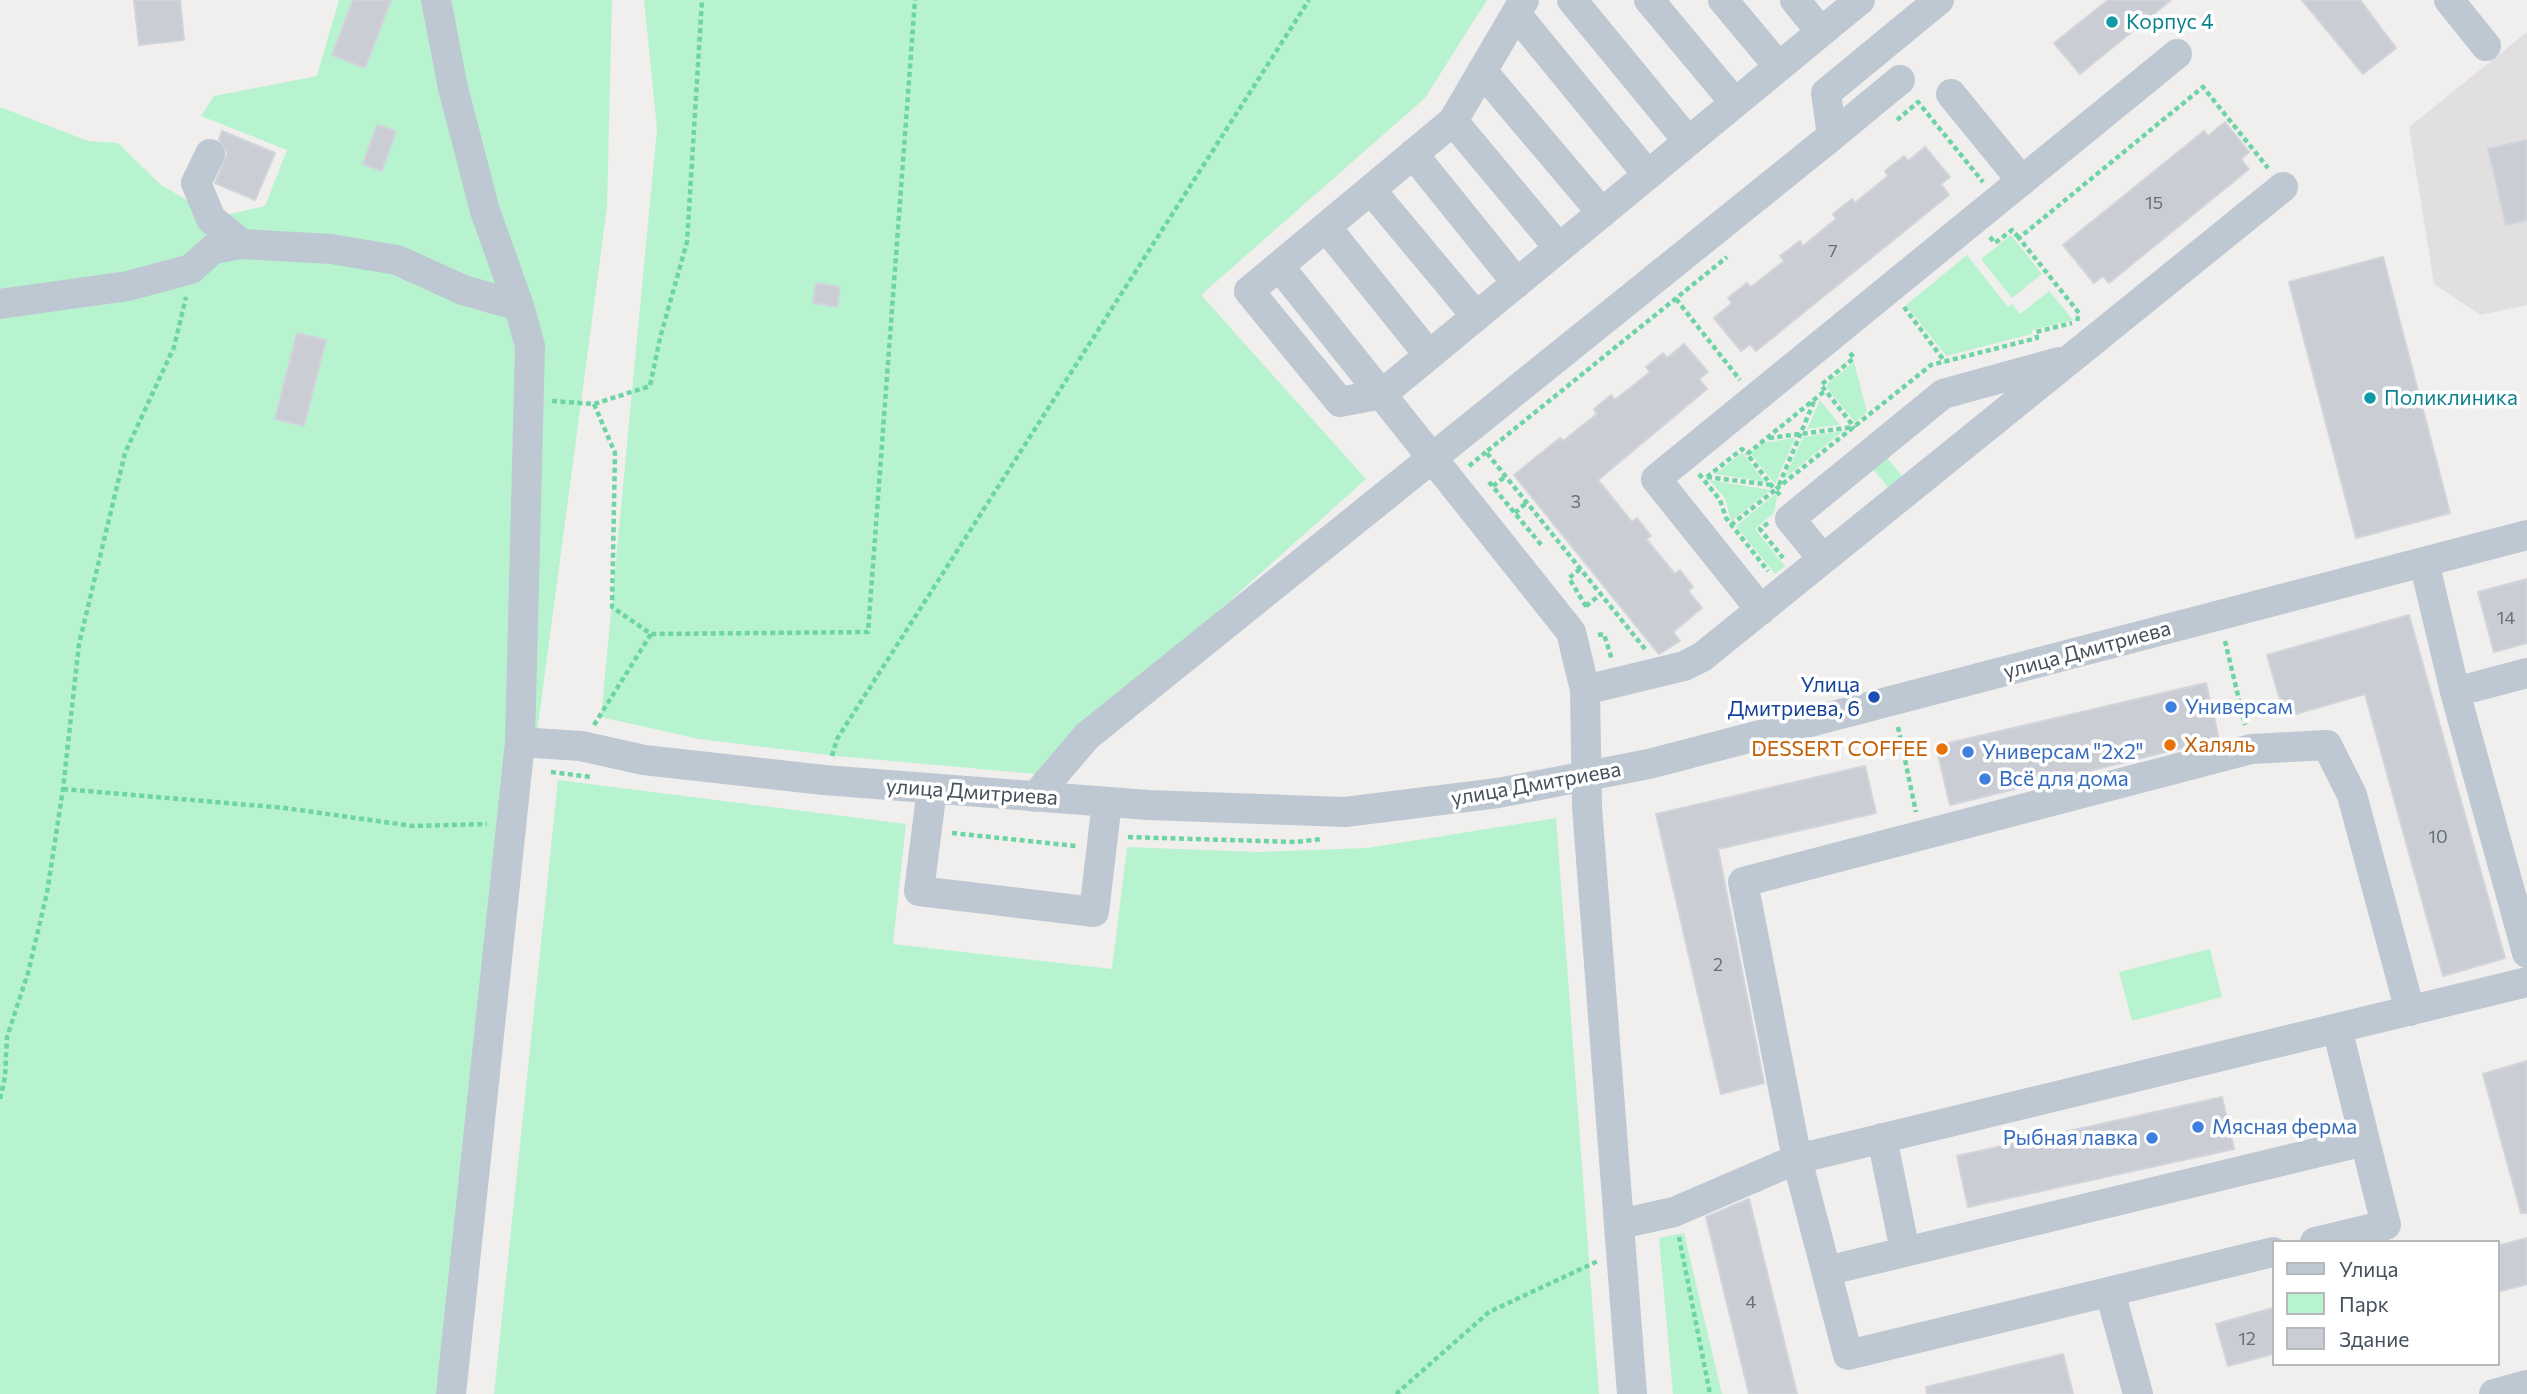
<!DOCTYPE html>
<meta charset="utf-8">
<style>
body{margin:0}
#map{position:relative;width:2527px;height:1394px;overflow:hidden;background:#f1eeee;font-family:Commissioner,sans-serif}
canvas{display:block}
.legend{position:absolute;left:2272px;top:1240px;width:228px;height:126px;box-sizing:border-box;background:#fff;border:2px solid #b5b9be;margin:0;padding:9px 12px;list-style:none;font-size:21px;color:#45515d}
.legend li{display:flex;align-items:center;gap:14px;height:35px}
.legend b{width:35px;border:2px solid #b5b9be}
</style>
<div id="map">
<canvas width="2527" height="1394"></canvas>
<ul class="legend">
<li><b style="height:9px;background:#bdc8d2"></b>Улица</li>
<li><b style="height:19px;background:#b8f3d0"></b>Парк</li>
<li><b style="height:19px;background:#cacdd3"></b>Здание</li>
</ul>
</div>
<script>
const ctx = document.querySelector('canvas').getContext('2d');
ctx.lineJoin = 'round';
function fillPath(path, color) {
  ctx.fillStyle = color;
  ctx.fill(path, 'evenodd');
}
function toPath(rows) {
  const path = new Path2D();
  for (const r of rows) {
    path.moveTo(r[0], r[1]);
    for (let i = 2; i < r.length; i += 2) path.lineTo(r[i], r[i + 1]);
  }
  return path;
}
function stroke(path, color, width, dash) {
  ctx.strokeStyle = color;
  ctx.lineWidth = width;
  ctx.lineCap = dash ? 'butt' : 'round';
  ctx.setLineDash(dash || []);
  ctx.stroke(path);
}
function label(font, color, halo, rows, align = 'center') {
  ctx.font = font + ' Commissioner,sans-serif';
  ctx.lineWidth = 7;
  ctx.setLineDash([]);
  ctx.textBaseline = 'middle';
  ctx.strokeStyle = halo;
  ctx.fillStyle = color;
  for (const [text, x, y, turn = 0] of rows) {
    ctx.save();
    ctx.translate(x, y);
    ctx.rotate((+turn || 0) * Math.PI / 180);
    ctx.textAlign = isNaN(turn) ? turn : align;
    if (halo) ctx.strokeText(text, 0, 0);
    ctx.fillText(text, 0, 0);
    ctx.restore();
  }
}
const education = toPath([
 [2527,32,2527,305,2480,315,2434,284,2409,127]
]);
const green = toPath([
 [339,0,612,0,607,207,449,1394,0,1394,0,107,88,141,118,143,161,185,216,217,265,206,287,150,201,116,214,96,317,76],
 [644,0,1487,0,1425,98,1201,295,1366,479,1036,774,837,756,699,739,601,717,657,129],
 [2011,235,2042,274,2012,298,1981,259],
 [1967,255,2008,307,2012,304,2020,314,2049,291,2073,320,2032,330,2032,334,1946,356,1906,305],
 [1854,362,1867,412,1855,422,1827,388,1827,384],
 [1820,400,1840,425,1807,429],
 [1843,431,1785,478,1803,437],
 [1795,438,1775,484,1750,453,1762,443],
 [1742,453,1765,482,1716,474],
 [1884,454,1905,480,1891,491,1870,465],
 [1709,480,1771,490,1731,521,1725,498],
 [1775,494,1777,497,1774,513,1755,529,1785,566,1775,574,1736,526],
 [558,780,906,824,893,944,1112,969,1127,847,1258,852,1367,848,1556,818,1599,1394,494,1394],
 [2210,949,2222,997,2132,1021,2119,972],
 [1684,1233,1722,1394,1673,1394,1659,1238]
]);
const building = toPath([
 [134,0,180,0,184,40,139,45,134,0],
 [353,0,391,0,365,68,332,55,353,0],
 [2108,0,2171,0,2080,74,2054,43,2108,0],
 [2302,0,2360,0,2396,48,2363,74,2302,0],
 [2225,122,2249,152,2241,159,2249,169,2109,283,2103,276,2094,283,2063,245,2204,131,2208,136,2225,122],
 [377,125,396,131,382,171,363,164,377,125],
 [222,131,275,153,255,200,215,183,227,153,219,139,222,131],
 [2527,140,2527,220,2506,225,2488,149,2527,140],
 [1925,147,1950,177,1941,184,1949,195,1756,351,1750,344,1741,351,1714,318,1732,303,1728,298,1747,283,1751,287,1784,261,1780,256,1800,241,1803,246,1836,219,1833,214,1852,199,1855,203,1888,176,1885,171,1904,156,1908,161,1925,147],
 [2383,257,2450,513,2356,538,2289,282,2383,257],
 [816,283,840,287,837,307,813,303,816,283],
 [297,333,326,340,304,426,275,419,297,333],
 [1684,344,1708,372,1699,379,1707,389,1598,480,1632,522,1637,518,1651,536,1646,539,1675,574,1680,570,1693,587,1688,591,1702,608,1673,632,1680,641,1659,654,1514,475,1560,438,1563,441,1597,414,1594,409,1611,395,1615,400,1650,372,1646,367,1663,353,1667,358,1684,344],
 [2527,579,2527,643,2494,652,2478,592,2527,579],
 [2409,615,2505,958,2443,976,2365,694,2285,717,2267,655,2409,615],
 [2206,683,2219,739,1950,805,1936,746,2206,683],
 [1865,766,1876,813,1718,849,1764,1083,1721,1094,1656,814,1865,766],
 [2527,1061,2527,1213,2521,1213,2483,1074,2527,1061],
 [2222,1097,2234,1149,1968,1207,1957,1156,2222,1097],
 [1749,1199,1797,1394,1749,1394,1706,1217,1749,1199],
 [2527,1238,2527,1284,2497,1292,2497,1246,2527,1238],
 [2273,1308,2273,1354,2228,1366,2216,1324,2273,1308],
 [2063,1354,2073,1394,1927,1394,1926,1387,2063,1354]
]);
const path = toPath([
 [1897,120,1918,102,1983,182],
 [1990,237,1995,243,2012,230,2019,238],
 [1676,299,1740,380],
 [1904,307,1945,362],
 [2077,321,2079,313,2019,238,2203,87,2268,168],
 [1850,353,1854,358,1821,385,1855,428],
 [552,401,594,404,650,386,660,338,687,242,702,0],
 [594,404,615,453,612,607,651,634,868,632,915,0],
 [1769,438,1854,427],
 [1469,466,1486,452],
 [1699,474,1720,500,1726,518,1768,571],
 [1707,477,1772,485],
 [1707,477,1742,449,1747,454],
 [1489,482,1543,547],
 [1779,485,1815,399],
 [1493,486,1506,476],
 [1780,495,1775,490,1931,365,2037,338,2036,332,2072,323],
 [1515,513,1527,502],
 [1768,523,1760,529,1783,558],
 [1731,525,1775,490,1747,454,1826,390],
 [1580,569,1569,578,1587,608],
 [1586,606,1601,594],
 [1598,635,1604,634,1612,660],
 [2225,641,2245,725],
 [1645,649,1486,452,1727,257],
 [594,725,651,634],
 [1898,727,1916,812],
 [832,756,837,739,1309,0],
 [551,772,591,777],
 [63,789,285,808,413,826,487,824],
 [952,833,1076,846],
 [1128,837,1296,842,1322,839],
 [0,1099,5,1077,7,1037,28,973,47,893,63,789,79,644,125,453,174,347,186,297],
 [1679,1237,1710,1394],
 [1396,1394,1489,1312,1598,1261]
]);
const minor = toPath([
 [436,0,453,88,485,211,519,306,530,346,520,742,451,1394],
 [1524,0,1453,121,1279,266,1571,632,1585,690,1587,807,1632,1394],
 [1572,0,1688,141],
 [1649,0,1735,103],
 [1723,0,1779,67],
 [1795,0,1821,32],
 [2449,0,2486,46],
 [1516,14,1648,175],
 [1482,71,1602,213],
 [1951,94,2022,181],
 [1453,121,1559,248],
 [1832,136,1900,80],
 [210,154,196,183,211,219,242,244],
 [1413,154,1517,283],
 [1371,190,1476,316],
 [1326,227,1429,355],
 [1279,266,1249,291,1340,402,1382,394,1860,0],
 [0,304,128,286,191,269,213,249,242,244,331,249,397,260,463,290,519,306],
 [1823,559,1790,519,1943,394,2059,362],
 [2424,562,2455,692,2527,953],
 [1761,610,1656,479,2177,54],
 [1585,690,1684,666,1702,657,2283,187],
 [2455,692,2527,673],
 [520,742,581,746,644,760,824,780,1148,805,1345,812,1498,793,1649,764,2527,535],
 [932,789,919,891,1094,912,1107,802],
 [1035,797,1087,736,1832,136,1826,93,1939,0],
 [1882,1138,1903,1241],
 [1620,1224,1674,1212,1797,1159,2527,982],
 [2315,1242,2386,1225,2337,1028],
 [2273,1252,1848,1355,1797,1159,1743,882,2251,749,2327,745,2352,795,2410,1011],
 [1826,1271,2365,1141],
 [2110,1292,2138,1394],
 [2494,1394,2527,1385]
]);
const markers = [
 [2112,22,7,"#0f9aa8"],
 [2370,398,7,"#0f9aa8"],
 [1874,697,7,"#1a4fb4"],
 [2171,707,7,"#3f7fe0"],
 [2170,745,7,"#e8710a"],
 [1942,749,7,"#e8710a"],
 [1968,752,7,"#3f7fe0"],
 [1985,779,7,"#3f7fe0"],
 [2198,1127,7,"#3f7fe0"],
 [2152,1138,7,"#3f7fe0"]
];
const numberNames = [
 ["15",2154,203],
 ["7",1833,251],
 ["3",1576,502],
 ["14",2506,618],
 ["10",2438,837],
 ["2",1718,965],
 ["4",1751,1302],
 ["12",2247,1339]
];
const cultureNames = [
 ["Корпус 4",2126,22],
 ["Поликлиника",2384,398]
];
const streetNames = [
 ["улица Дмитриева",2087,650,-15],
 ["улица Дмитриева",1536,784,-10],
 ["улица Дмитриева",972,792,4]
];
const transitNames = [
 ["Улица",1860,685],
 ["Дмитриева, 6",1860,709]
];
const shopNames = [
 ["Универсам",2185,707],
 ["Универсам \"2x2\"",1982,752],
 ["Всё для дома",1999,779],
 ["Мясная ферма",2212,1127],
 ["Рыбная лавка",2138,1138,"right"]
];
const foodNames = [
 ["Халяль",2184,745],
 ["DESSERT COFFEE",1928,749,"right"]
];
fillPath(education, '#e2dfe0');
fillPath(green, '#b8f3d0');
fillPath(building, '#cacdd3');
stroke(building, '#d1d4da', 2);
stroke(path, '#6dd4a3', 4.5, [5, 3.5]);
stroke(minor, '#bdc8d2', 30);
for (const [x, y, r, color] of markers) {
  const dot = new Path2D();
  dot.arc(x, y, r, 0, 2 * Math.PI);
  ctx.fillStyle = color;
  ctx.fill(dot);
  stroke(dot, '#fff', 2.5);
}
label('18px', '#66707a', null, numberNames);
label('21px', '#0d838f', '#fff', cultureNames, 'left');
label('21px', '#45515d', '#fff', streetNames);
label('21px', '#164399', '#fff', transitNames, 'right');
label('21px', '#366cbe', '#fff', shopNames, 'left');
label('21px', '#c56008', '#fff', foodNames, 'left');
</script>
